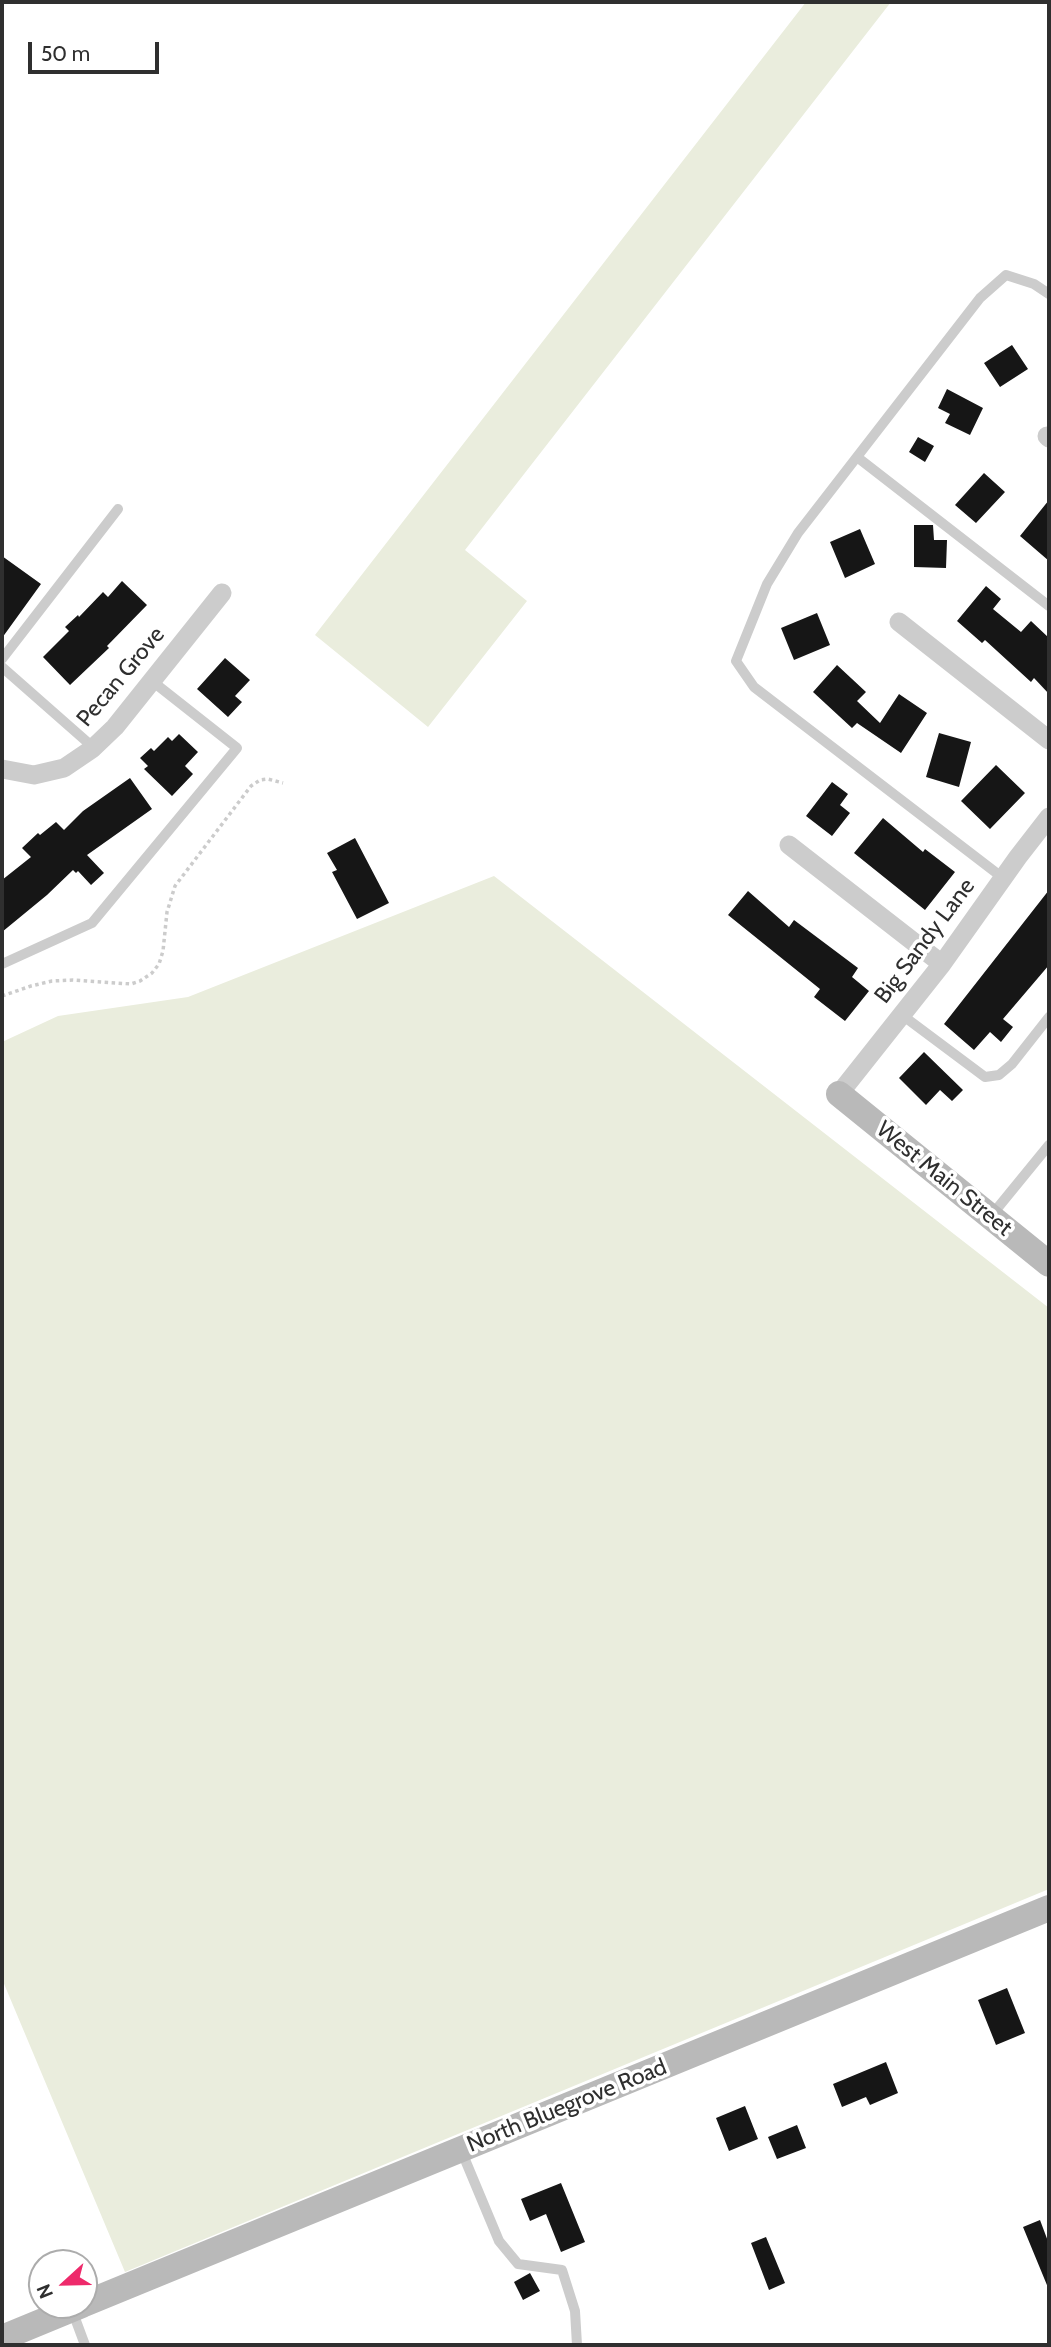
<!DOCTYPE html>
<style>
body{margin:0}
#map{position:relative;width:1051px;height:2347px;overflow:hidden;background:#fff;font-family:Cabin,sans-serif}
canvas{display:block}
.frame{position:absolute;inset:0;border:4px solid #2f2f2f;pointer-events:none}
.north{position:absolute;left:28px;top:2249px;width:70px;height:70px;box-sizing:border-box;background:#fff;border:2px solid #acacac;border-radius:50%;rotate:248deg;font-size:19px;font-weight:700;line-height:28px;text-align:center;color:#2f2f2f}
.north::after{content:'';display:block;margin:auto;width:24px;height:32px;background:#ee2a6b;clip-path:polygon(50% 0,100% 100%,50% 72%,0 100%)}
.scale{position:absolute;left:28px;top:42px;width:131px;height:32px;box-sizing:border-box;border:4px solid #2f2f2f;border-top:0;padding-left:9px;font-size:21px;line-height:24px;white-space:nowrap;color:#2f2f2f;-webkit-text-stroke:5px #fff;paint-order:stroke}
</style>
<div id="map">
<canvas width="1051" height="2347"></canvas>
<div class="frame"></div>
<div class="north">N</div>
<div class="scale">50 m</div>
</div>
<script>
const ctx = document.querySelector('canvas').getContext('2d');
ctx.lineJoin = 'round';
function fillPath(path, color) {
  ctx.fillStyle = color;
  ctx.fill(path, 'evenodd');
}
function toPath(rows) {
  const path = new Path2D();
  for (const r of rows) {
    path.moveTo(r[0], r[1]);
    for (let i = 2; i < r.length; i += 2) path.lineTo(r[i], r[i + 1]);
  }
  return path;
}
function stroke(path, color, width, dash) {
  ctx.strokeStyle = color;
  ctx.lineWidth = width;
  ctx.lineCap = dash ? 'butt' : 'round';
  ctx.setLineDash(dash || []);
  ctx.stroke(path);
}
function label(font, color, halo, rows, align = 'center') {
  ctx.font = font + ' Cabin,sans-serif';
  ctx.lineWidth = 7;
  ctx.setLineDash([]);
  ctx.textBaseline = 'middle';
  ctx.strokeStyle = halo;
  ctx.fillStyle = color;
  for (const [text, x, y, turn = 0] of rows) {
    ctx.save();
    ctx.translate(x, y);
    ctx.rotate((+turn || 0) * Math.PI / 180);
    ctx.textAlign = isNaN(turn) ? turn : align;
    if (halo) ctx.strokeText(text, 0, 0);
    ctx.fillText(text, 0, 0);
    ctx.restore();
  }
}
const green = toPath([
 [806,2,891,2,465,550,527,601,428,727,315,635],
 [494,876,1049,1308,1049,1889,125,2272,2,1979,2,1042,58,1016,188,997]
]);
const building = toPath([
 [1012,345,1028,369,1000,387,984,363],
 [947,389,983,408,970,435,945,423,950,414,938,408],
 [918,437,934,446,925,462,909,452],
 [984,473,1005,492,976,523,955,505],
 [1049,500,1049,561,1020,536],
 [914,525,933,525,934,540,947,540,946,568,914,567],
 [860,529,875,564,845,578,830,542],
 [2,556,41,584,2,638],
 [122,581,147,605,107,646,109,648,70,685,43,657,69,631,65,627,78,615,79,617,103,592,108,597],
 [986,586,1001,599,993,609,1021,632,1031,621,1049,638,1049,694,1034,678,1031,682,985,640,982,643,957,621],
 [817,613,830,645,794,660,781,628],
 [225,658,250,680,235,696,242,702,228,717,197,689],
 [837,665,866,692,857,701,880,723,899,694,927,713,901,753,857,723,852,728,813,692],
 [939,733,971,742,959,787,926,777],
 [179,734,198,752,185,766,193,774,172,796,144,769,148,766,140,758,151,748,154,751,168,737,172,741],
 [996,765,1025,793,990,829,961,801],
 [130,778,152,809,87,855,104,873,91,885,78,871,76,873,73,870,47,895,2,932,2,880,31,857,22,848,38,833,40,835,56,822,64,830,83,811],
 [832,782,848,794,840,805,850,813,832,836,806,816],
 [883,818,923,852,925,849,955,872,925,910,854,853],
 [355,838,389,903,357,919,332,872,337,870,327,853],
 [1049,890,1049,965,1003,1019,1013,1027,1001,1042,990,1032,974,1050,944,1024],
 [748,891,789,927,794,920,858,968,852,977,869,991,845,1021,814,997,820,989,728,915],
 [924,1052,963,1090,952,1101,940,1090,926,1105,899,1078],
 [1007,1988,1025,2033,996,2045,978,2000],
 [886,2062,898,2093,870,2105,866,2097,842,2107,833,2084],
 [745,2106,758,2139,729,2151,716,2118],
 [797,2125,806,2148,777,2159,768,2137],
 [561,2183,585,2242,561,2252,546,2214,530,2221,521,2199],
 [1040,2220,1049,2244,1049,2290,1023,2227],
 [766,2237,785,2283,769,2290,751,2243],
 [530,2273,540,2291,523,2300,514,2282]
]);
const path = toPath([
 [2,996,31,986,52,981,73,980,131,984,140,981,152,973,159,964,163,951,167,912,175,886,251,786,260,780,268,779,283,783]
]);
const lane = toPath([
 [857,457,1049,606],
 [2,659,118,509],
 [2,667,94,748],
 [1003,878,754,687,736,661,767,584,798,533,980,298,1006,275,1034,284,1049,294],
 [2,964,92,923,237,748,152,681],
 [902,1015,985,1077,999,1075,1012,1064,1049,1017],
 [991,1216,1049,1145],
 [461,2150,499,2241,518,2264,562,2270,575,2311,577,2345],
 [72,2310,85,2345]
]);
const street = toPath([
 [1047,436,1049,438],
 [899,622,1049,740],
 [2,769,34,775,64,768,92,749,115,727,222,593],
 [789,845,942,964],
 [839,1094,942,964,1018,857,1049,817]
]);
const secondary = toPath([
 [839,1094,1049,1264],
 [84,2304,1049,1908],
 [2,2338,82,2305]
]);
const streetNames = [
 ["Pecan Grove",121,677,-50],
 ["Big Sandy Lane",925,941,-53],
 ["West Main Street",944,1179,39],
 ["North Bluegrove Road",567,2106,-22]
];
fillPath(green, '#eaeddd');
fillPath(building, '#161616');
stroke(path, '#ccc', 3.5, [3.5, 3.5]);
stroke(lane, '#ccc', 10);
stroke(street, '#ccc', 19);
stroke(secondary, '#b9b9b9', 26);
label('23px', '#2f2f2f', '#fff', streetNames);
</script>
